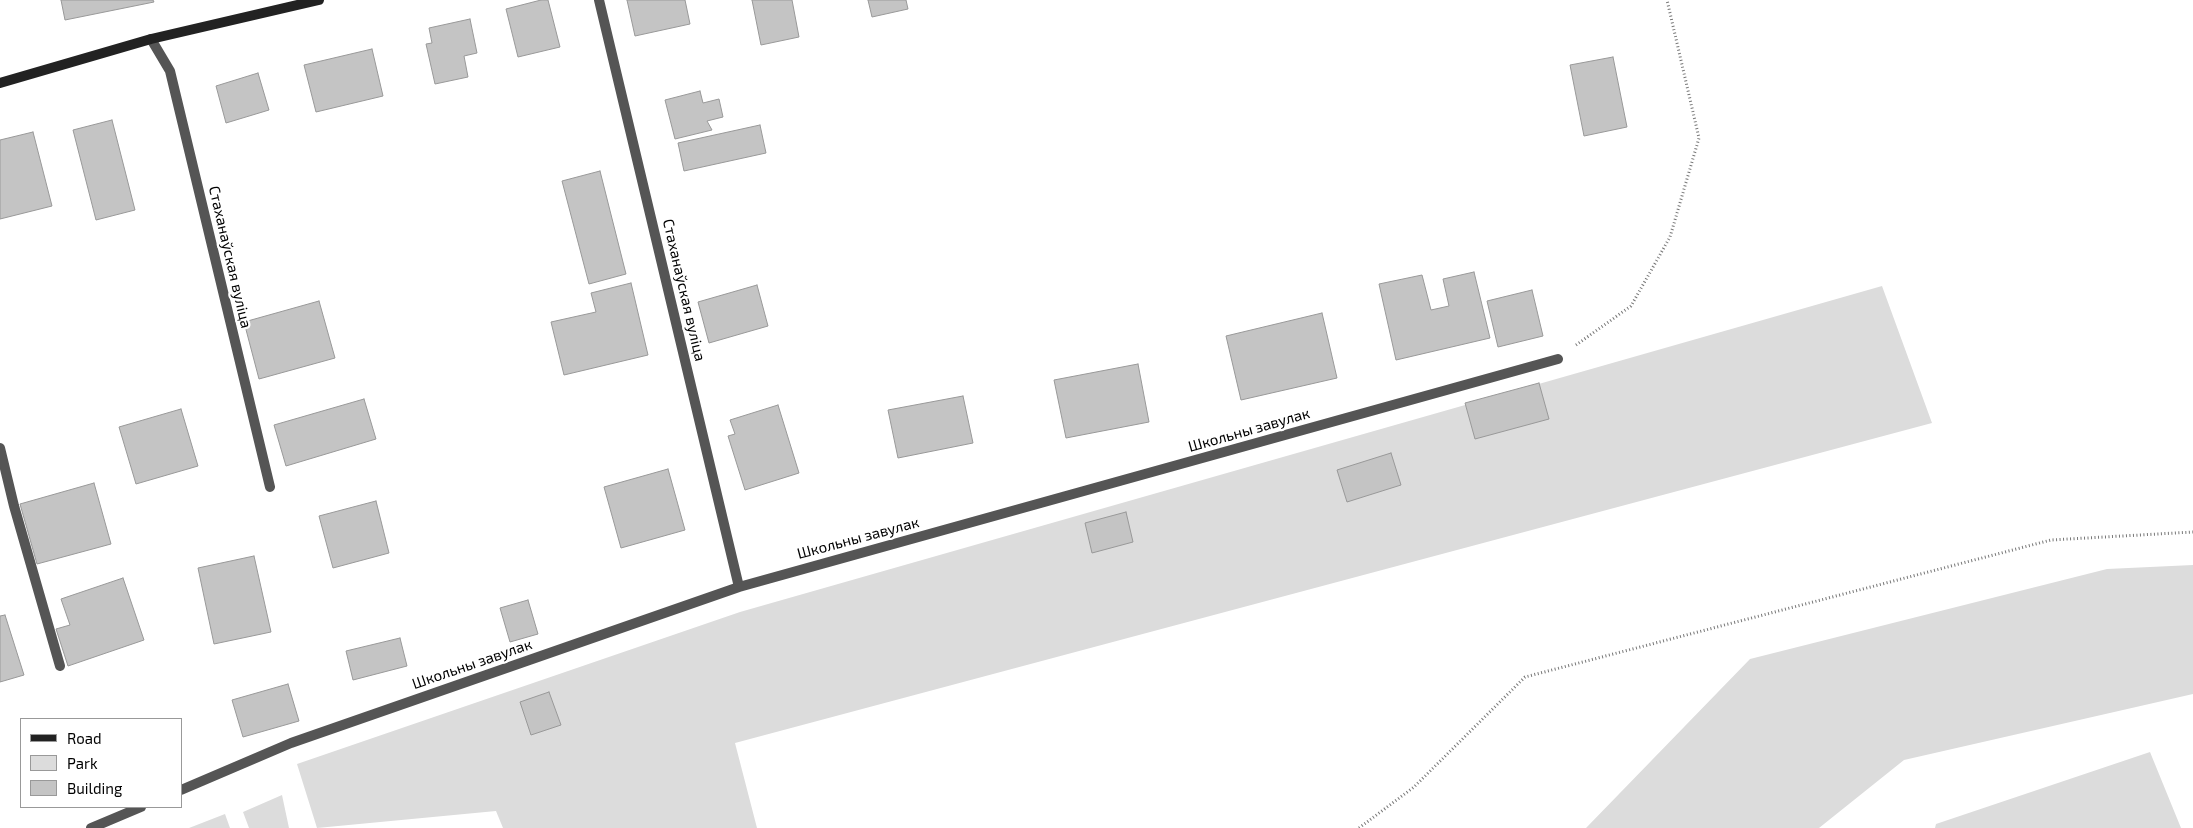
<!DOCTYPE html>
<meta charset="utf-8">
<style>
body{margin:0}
#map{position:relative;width:2193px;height:828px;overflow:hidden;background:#fff;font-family:"Exo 2",sans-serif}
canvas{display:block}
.legend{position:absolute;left:20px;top:718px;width:162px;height:90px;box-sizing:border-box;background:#fff;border:1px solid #999;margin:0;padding:6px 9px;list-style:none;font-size:15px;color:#000}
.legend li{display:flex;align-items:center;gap:10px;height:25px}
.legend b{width:25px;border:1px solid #999}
</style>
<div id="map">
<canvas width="2193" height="828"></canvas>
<ul class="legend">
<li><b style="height:6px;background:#222"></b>Road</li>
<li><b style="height:14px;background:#dcdcdc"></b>Park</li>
<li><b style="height:14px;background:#c4c4c4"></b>Building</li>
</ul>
</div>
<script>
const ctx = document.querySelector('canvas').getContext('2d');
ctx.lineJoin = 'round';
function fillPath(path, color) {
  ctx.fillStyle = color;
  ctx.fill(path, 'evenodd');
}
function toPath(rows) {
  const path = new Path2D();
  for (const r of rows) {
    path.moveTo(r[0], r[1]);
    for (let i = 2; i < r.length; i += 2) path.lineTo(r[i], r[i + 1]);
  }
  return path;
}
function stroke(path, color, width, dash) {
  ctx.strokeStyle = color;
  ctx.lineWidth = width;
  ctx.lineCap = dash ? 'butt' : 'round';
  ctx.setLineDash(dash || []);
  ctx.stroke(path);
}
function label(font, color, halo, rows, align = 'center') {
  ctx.font = font + ' "Exo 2",sans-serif';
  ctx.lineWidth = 4.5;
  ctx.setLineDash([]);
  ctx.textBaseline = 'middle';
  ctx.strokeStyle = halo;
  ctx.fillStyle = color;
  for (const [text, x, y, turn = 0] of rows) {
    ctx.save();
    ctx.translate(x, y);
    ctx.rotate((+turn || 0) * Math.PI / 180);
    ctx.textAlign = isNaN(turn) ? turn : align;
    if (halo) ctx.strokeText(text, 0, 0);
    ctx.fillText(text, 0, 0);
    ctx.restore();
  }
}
const green = toPath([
 [1882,286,1932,423,735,743,757,828,503,828,496,811,317,828,297,764,740,612],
 [2193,565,2193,694,1904,760,1819,828,1586,828,1750,659,2107,569],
 [2150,752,2181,828,1935,828,1936,824],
 [282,795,289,828,249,828,243,812],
 [225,814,230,828,189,828]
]);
const building = toPath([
 [61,0,153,0,154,2,65,20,61,0],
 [541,0,548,0,560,47,518,57,506,9,541,0],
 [627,0,685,0,690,24,635,36,627,0],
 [752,0,792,0,799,37,761,45,752,0],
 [868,0,906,0,908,9,872,17,868,0],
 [470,19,477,53,464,56,468,77,435,84,426,44,432,43,429,28,470,19],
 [372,49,383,96,316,112,304,65,372,49],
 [1613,57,1627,127,1584,136,1570,65,1613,57],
 [258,73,269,110,226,123,216,86,258,73],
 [700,91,703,103,719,99,723,117,707,121,712,130,675,139,665,100,700,91],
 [112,120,135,210,96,220,73,130,112,120],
 [760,125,766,153,684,171,678,143,760,125],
 [33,132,52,206,0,219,0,140,33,132],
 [600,171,626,274,589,284,562,181,600,171],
 [1474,272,1490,338,1396,360,1379,284,1422,275,1431,310,1449,306,1443,279,1474,272],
 [631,283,648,355,564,375,551,322,596,312,591,293,631,283],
 [757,285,768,326,709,343,698,302,757,285],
 [1532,290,1543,336,1498,347,1487,301,1532,290],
 [319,301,335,358,259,379,244,322,319,301],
 [1322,313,1337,378,1241,400,1226,336,1322,313],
 [1138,364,1149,422,1066,438,1054,380,1138,364],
 [1539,383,1549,419,1475,439,1465,403,1539,383],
 [963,396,973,443,898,458,888,410,963,396],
 [364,399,376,439,286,466,274,425,364,399],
 [778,405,799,473,745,490,728,436,735,434,730,420,778,405],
 [181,409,198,466,136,484,119,427,181,409],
 [1391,453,1401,485,1347,502,1337,470,1391,453],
 [668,469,685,530,621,548,604,487,668,469],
 [94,483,111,544,37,564,20,504,94,483],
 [376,501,389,553,333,568,319,516,376,501],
 [1126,512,1133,542,1092,553,1085,523,1126,512],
 [254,556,271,632,214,644,198,568,254,556],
 [123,578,144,640,68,666,56,629,70,625,61,599,123,578],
 [528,600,538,634,510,642,500,608,528,600],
 [5,615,24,675,0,682,0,616,5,615],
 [400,638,407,666,353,680,346,651,400,638],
 [288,684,299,721,243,737,232,700,288,684],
 [549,692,561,725,531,735,520,702,549,692]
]);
const path = toPath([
 [1576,345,1631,306,1670,237,1699,138,1667,0],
 [1359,828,1414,787,1525,677,2051,540,2193,532]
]);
const street = toPath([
 [599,0,739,587],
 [151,39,170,71,270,487],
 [0,448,14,506,60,666],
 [181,790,291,743,739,587,1558,359],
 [91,828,141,807]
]);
const secondary = toPath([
 [0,83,151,39,319,0]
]);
const streetNames = [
 ["Стаханаўская вуліца",230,257,77],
 ["Стаханаўская вуліца",684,290,77],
 ["Школьны завулак",1249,430,-16],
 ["Школьны завулак",858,538,-15],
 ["Школьны завулак",472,664,-19]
];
fillPath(green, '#dcdcdc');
fillPath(building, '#c4c4c4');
stroke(building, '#999', 1);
stroke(path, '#777', 3, [1, 2.5]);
stroke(street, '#555', 10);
stroke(secondary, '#222', 10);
label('15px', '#000', '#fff', streetNames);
</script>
